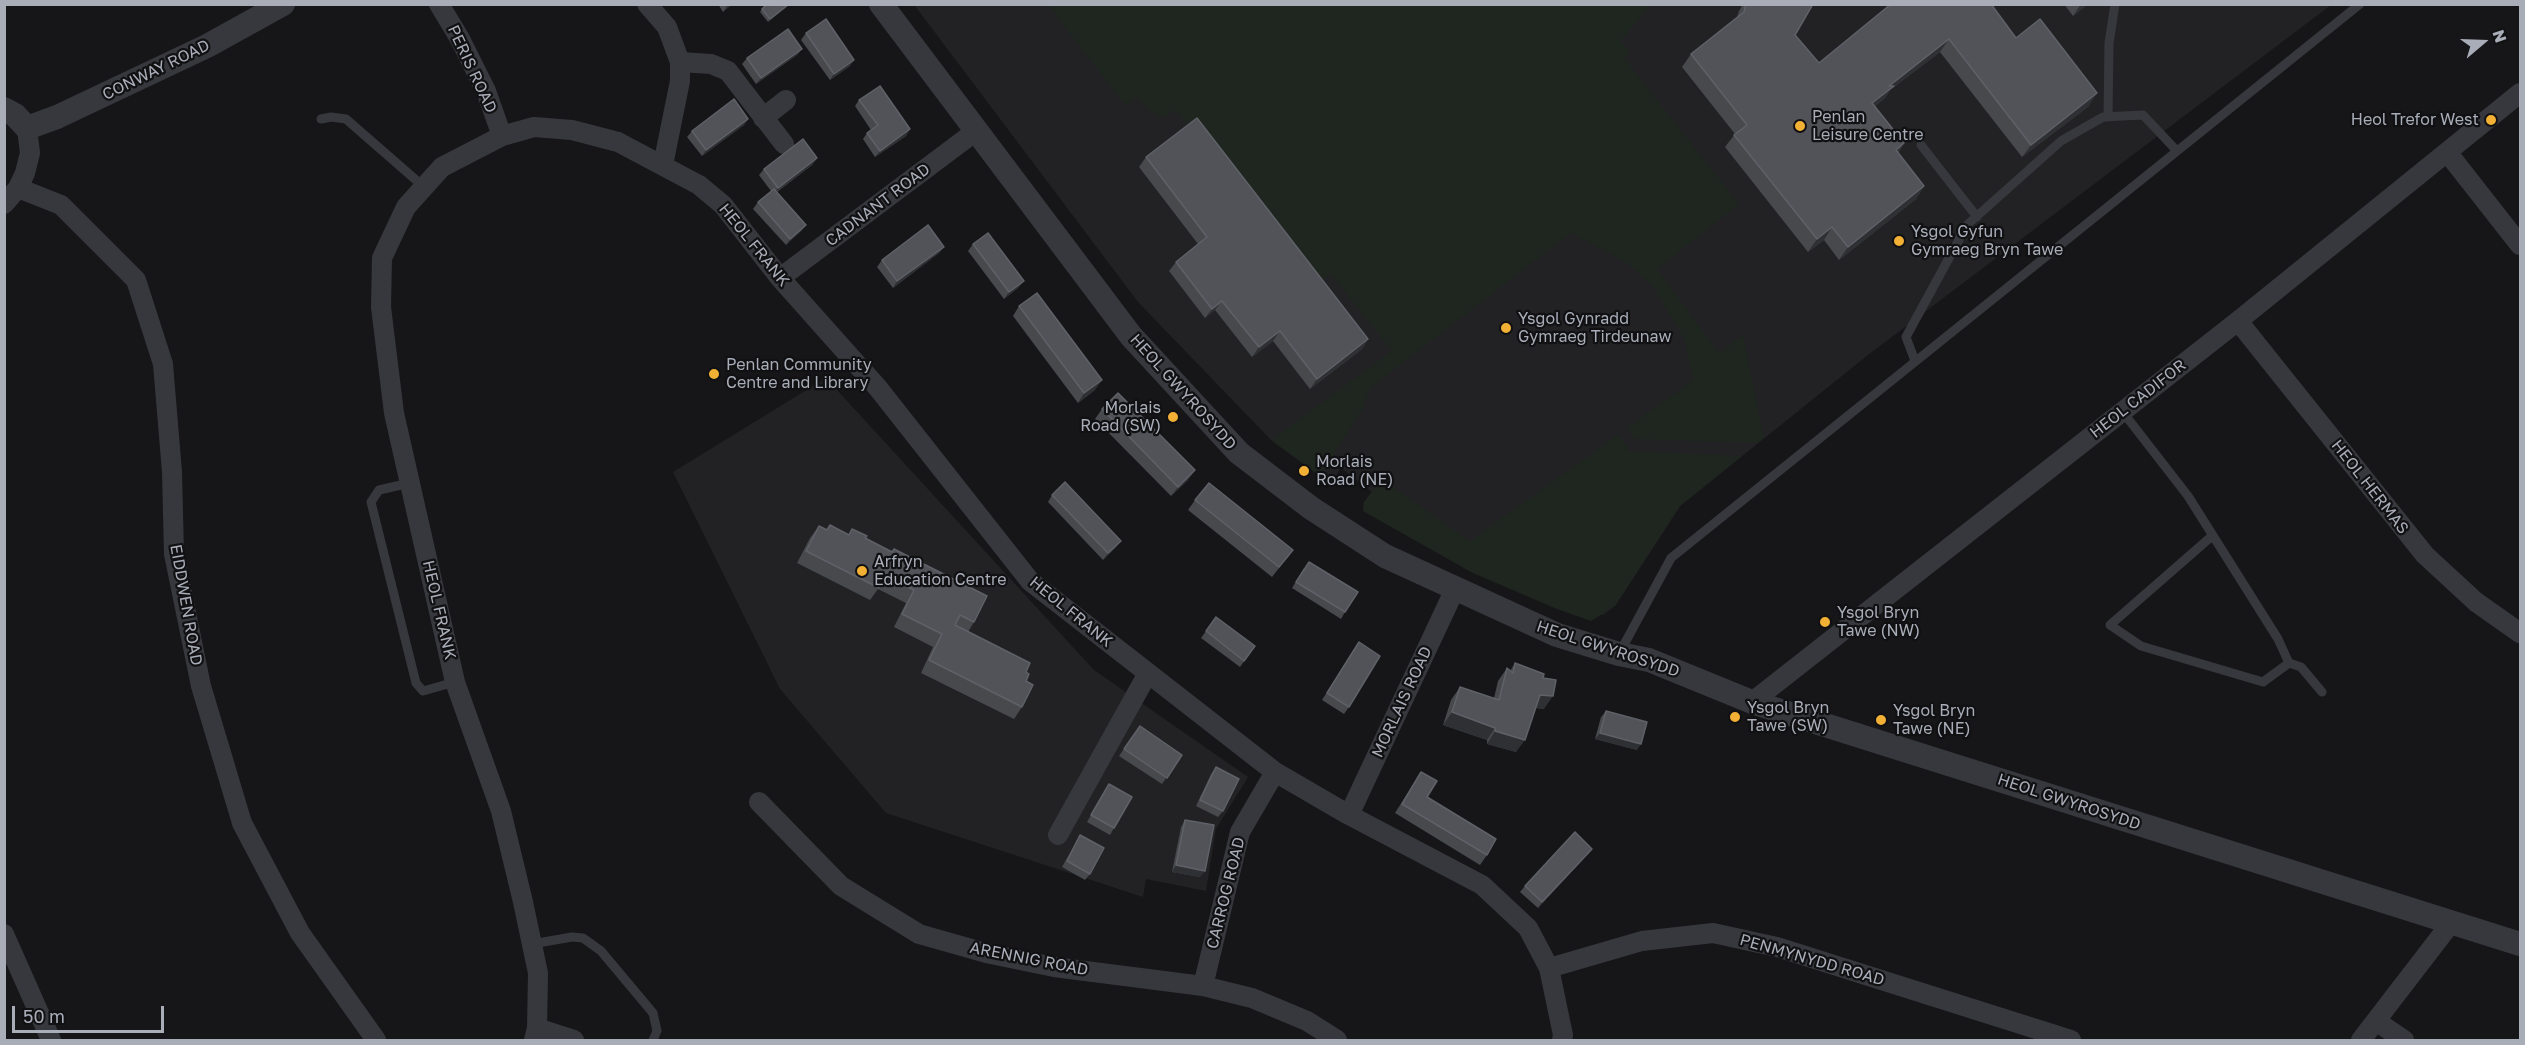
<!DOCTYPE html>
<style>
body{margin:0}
#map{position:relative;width:2525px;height:1045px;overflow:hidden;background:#161618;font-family:"Golos Text",sans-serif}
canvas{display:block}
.frame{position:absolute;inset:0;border:6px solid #a8adb8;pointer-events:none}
.north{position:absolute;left:2453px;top:12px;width:60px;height:60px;-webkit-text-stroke:4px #111113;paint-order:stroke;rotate:71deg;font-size:16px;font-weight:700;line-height:24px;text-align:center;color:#a8adb8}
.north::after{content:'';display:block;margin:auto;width:21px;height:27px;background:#a8adb8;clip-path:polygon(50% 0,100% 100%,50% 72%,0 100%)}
.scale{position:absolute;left:12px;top:1006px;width:152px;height:27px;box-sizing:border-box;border:3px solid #a8adb8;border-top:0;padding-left:8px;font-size:18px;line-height:21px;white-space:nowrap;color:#a8adb8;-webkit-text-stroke:4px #111113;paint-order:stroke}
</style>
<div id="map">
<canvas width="2525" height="1045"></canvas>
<div class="frame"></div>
<div class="north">N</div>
<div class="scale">50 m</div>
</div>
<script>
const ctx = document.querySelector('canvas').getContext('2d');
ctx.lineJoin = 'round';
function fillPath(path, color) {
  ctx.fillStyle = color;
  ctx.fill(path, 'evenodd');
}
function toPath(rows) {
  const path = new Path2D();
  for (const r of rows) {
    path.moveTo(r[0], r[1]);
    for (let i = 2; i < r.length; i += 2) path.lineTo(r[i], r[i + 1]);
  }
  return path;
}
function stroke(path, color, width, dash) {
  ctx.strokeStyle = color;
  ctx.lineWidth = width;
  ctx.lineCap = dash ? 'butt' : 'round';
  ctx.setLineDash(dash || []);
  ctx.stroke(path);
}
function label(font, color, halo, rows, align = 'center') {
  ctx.font = font + ' "Golos Text",sans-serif';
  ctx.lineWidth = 4.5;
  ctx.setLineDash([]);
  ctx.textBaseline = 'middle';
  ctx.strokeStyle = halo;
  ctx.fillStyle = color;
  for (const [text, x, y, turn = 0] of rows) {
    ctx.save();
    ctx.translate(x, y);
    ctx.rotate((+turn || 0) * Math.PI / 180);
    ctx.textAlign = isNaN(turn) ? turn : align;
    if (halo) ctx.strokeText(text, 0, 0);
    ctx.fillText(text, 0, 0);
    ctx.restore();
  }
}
const built = toPath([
 [916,4,2331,5,1868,355,1680,506,1615,606,1603,615,1473,573,1363,511,1364,502,1372,492,1341,468,1331,484,1271,440,1138,302,915,6],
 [826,378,1094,670,1248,777,1216,829,1206,891,1146,879,1143,897,886,813,780,689,673,472]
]);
const green = toPath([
 [1048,5,1650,5,1621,41,1630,52,1624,58,1739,204,1657,269,1719,353,1743,335,1764,438,1758,443,1634,439,1627,428,1693,380,1685,340,1653,286,1627,263,1571,233,1370,388,1363,408,1320,476,1271,440,1392,351,1331,274,1314,287,1176,110,1164,117,1161,116,1152,112,1137,97,1125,105],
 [1619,434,1629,451,1742,456,1680,506,1615,606,1591,621,1557,609,1473,573,1363,511,1364,502,1381,479,1470,541]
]);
const service = toPath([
 [2108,117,2109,43,2115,4],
 [321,119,331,117,346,119,424,187],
 [1921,145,1977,217],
 [1915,361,1906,337,1967,225,2061,141,2103,117,2143,115,2177,151],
 [2122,411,2188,496,2278,639,2289,663,2301,667,2322,692],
 [410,483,379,490,371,502,416,683,423,691,455,682],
 [2212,536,2110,625,2141,646,2263,682,2289,663],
 [1620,652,1671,558,2360,4],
 [532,944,572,937,583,938,601,951,653,1013,657,1031,653,1040]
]);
const minor = toPath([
 [439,4,460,39,486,91,502,136],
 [647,4,667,27,680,62,680,81,663,165],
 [680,62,711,64,728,71,784,144],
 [763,118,786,100],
 [2447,152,2520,245],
 [18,188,61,205,136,280,163,364,172,472,174,554,201,686,242,823,300,933,376,1040],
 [4,204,18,188,25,173,30,153,27,128],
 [780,278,976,131],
 [2238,321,2425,555,2476,602,2520,633],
 [1752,702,2238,321,2520,93],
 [759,802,841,886,919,934,986,953,1054,967,1203,986,1252,998,1307,1021,1337,1040],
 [1349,815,1455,589],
 [1058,835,1148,673],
 [4,934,51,1040],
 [1549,968,1642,941,1713,933,1777,947,2071,1040],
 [1203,986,1240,832,1275,772],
 [2376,1021,2404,1040],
 [537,1028,574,1040],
 [534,1040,537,1028,538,973,523,902,501,811,455,682,394,413,381,307,382,258,406,207,442,167,502,136,534,127,572,130,618,142,699,185,723,205,780,278,878,388,1030,581,1275,772,1349,815,1482,885,1528,928,1549,968,1563,1035,1562,1040],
 [2361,1040,2451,923]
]);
const tertiary = toPath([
 [881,4,1131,336,1239,453,1311,508,1385,556,1557,635,1619,654,1649,660,1752,702,2520,944],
 [4,109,15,115,27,128,57,117,207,46,283,4]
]);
const wall = toPath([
 [718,4,732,4,723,12],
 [790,4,768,22,760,12,762,9],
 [1743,4,1813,4,1795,35,1819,63,1992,7,2016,38,2089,106,2022,157,1940,52,1890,90,1885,98,1875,106,1904,143,1898,153,1924,186,1916,199,1839,260,1824,240,1808,252,1725,147,1735,134,1682,67,1691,54,1737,17,1739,11],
 [2064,4,2088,4,2073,16],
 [806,33,850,66,830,80,801,40],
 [802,49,797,55,756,84,742,64,747,58],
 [859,100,910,129,906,136,875,157,863,139,867,133,871,130,855,106],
 [748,119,744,125,702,156,687,137,692,131],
 [1146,157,1368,339,1362,349,1310,389,1273,341,1252,357,1215,310,1205,318,1169,271,1176,262,1198,244,1139,167],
 [817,158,812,165,777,192,806,225,801,231,786,245,753,209,758,202,771,191,759,175,764,169],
 [973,244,1019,287,1004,299,968,251],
 [944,247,939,253,893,288,877,267,882,260],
 [1019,306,1095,390,1078,403,1013,316],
 [1102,409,1188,480,1171,496,1095,419],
 [1052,495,1116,547,1103,560,1048,502],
 [1195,500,1293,550,1272,577,1188,510],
 [830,525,848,535,852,529,974,622,968,632,1026,672,1026,681,1022,707,1014,719,921,673,933,647,894,627,906,603,878,589,870,600,797,563,810,538,819,526,827,530],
 [1304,568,1345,612,1341,619,1292,588],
 [1216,617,1255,646,1240,667,1201,638],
 [1354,649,1349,707,1344,714,1322,700],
 [1515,663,1543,678,1544,709,1536,708,1516,752,1487,744,1487,740,1443,725,1451,700,1460,687,1494,698,1498,681,1507,668,1510,671],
 [1606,711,1637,750,1595,739,1601,717],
 [1140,726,1182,755,1162,784,1119,756],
 [1216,767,1223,811,1218,817,1196,806,1211,774],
 [1421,772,1427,797,1487,855,1480,865,1395,813],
 [1109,784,1114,828,1110,835,1087,822],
 [1185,820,1200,877,1172,872,1181,827],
 [1080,835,1090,874,1085,880,1062,867],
 [1592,849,1587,855,1538,908,1520,892,1525,886]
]);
const shadedWall = toPath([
 [728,4,732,4,723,12],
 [789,4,790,4,768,22,770,19],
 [2081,4,2088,4,2073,16],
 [1949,39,1940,52,1890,90,1885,98,1863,115,1872,103,1889,86],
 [802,49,797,55,756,84,761,78],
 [854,60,850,66,830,80,834,74],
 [2097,93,2089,106,2022,157,2031,145],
 [748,119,744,125,702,156,706,150],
 [910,129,906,136,875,157,880,151],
 [1904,143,1895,156,1896,150],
 [817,158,812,165,773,194,778,188],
 [1924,186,1916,199,1839,260,1848,247],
 [806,225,801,231,786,245,790,239],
 [1832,227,1824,240,1808,252,1817,239],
 [944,247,939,253,893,288,897,281],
 [1024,281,1019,287,1004,299,1009,292],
 [1222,301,1215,310,1205,318,1212,309],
 [1280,331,1273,341,1252,357,1259,347],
 [1368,339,1362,349,1310,389,1317,379],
 [1102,380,1095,390,1078,403,1084,393],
 [1195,470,1188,480,1171,496,1178,487],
 [1121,541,1116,547,1103,560,1108,553],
 [1540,695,1553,696,1544,709,1532,707],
 [1452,712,1495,728,1487,740,1443,725],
 [1495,731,1525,740,1516,752,1487,744],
 [1600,733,1641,744,1637,750,1595,739],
 [1592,849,1587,855,1538,908,1542,902],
 [1176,865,1205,871,1200,877,1172,872]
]);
const building = toPath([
 [767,4,789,4,770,19,762,9,767,4],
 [1746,4,1813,4,1795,35,1819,63,1891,4,1991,4,2016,38,2040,19,2097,93,2031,145,1949,39,1889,86,1894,86,1872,103,1904,143,1896,150,1924,186,1848,247,1832,227,1817,239,1734,135,1747,125,1691,54,1744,12,1746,4],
 [826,19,854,60,834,74,806,33,826,19],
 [788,29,802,49,761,78,747,58,788,29],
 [880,86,910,129,880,151,867,133,878,125,859,100,880,86],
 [734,99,748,119,706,150,692,131,734,99],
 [1197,118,1368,339,1317,379,1280,331,1259,347,1222,301,1212,309,1176,262,1207,237,1146,157,1197,118],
 [803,139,817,158,778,188,764,169,803,139],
 [774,189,806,225,790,239,758,202,774,189],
 [928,225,944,247,897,281,882,260,928,225],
 [988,233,1024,281,1009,292,973,244,988,233],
 [1037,293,1102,380,1084,393,1019,306,1037,293],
 [1118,393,1195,470,1178,487,1102,409,1118,393],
 [1065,482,1121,541,1108,553,1052,495,1065,482],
 [1209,483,1293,550,1279,567,1195,500,1209,483],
 [830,525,849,535,852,529,867,536,865,538,892,552,894,549,987,596,974,622,960,615,955,625,1030,663,1026,672,1029,674,1026,681,1033,685,1022,707,929,660,942,634,902,614,914,590,885,576,879,588,806,551,819,526,827,530,830,525],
 [1309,562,1358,592,1345,612,1296,582,1309,562],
 [1216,617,1255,646,1244,661,1206,631,1216,617],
 [1359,642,1380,656,1349,707,1327,693,1359,642],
 [1515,663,1544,674,1543,678,1556,680,1553,696,1540,695,1525,740,1495,731,1495,728,1452,712,1460,687,1499,700,1507,668,1513,673,1515,663],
 [1606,711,1647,722,1641,744,1600,733,1606,711],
 [1140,726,1182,755,1167,778,1124,749,1140,726],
 [1216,767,1239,779,1223,811,1200,800,1216,767],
 [1421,772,1437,781,1427,797,1496,839,1487,855,1402,804,1421,772],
 [1109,784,1132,797,1114,828,1091,815,1109,784],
 [1185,820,1214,825,1205,871,1176,865,1185,820],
 [1575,832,1592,849,1542,902,1525,886,1575,832],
 [1080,835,1104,848,1090,874,1067,861,1080,835]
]);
const markers = [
 [2491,120,6,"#f2b134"],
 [1800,126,6,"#f2b134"],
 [1899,241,6,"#f2b134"],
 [1506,328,6,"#f2b134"],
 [714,374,6,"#f2b134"],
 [1173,417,6,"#f2b134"],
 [1304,471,6,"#f2b134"],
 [862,571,6,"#f2b134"],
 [1825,622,6,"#f2b134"],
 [1735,717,6,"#f2b134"],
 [1881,720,6,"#f2b134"]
];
const streetNames = [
 ["PERIS ROAD",472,69,65],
 ["CONWAY ROAD",156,70,-26],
 ["CADNANT ROAD",878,205,-37],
 ["HEOL FRANK",754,245,51],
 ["HEOL GWYROSYDD",1183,392,48],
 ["HEOL CADIFOR",2138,399,-38],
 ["HEOL HERMAS",2370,487,52],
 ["EIDDWEN ROAD",186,605,80],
 ["HEOL FRANK",439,610,77],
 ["HEOL FRANK",1071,612,39],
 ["HEOL GWYROSYDD",1608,649,18],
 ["MORLAIS ROAD",1402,702,-65],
 ["HEOL GWYROSYDD",2069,802,18],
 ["CARROG ROAD",1226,893,-76],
 ["ARENNIG ROAD",1029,959,11],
 ["PENMYNYDD ROAD",1812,960,16]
];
const poiNames = [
 ["Penlan",1812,117],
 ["Leisure Centre",1812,135],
 ["Heol Trefor West",2479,120,"right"],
 ["Ysgol Gyfun",1911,232],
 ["Gymraeg Bryn Tawe",1911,250],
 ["Ysgol Gynradd",1518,319],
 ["Gymraeg Tirdeunaw",1518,337],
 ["Penlan Community",726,365],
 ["Centre and Library",726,383],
 ["Morlais",1161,408,"right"],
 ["Road (SW)",1161,426,"right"],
 ["Morlais",1316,462],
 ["Road (NE)",1316,480],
 ["Arfryn",874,562],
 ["Education Centre",874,580],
 ["Ysgol Bryn",1837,613],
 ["Tawe (NW)",1837,631],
 ["Ysgol Bryn",1747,708],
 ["Tawe (SW)",1747,726],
 ["Ysgol Bryn",1893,711],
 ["Tawe (NE)",1893,729]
];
fillPath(built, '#222225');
fillPath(green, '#1e261f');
stroke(service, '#37383d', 9);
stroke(minor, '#37383d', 20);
stroke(tertiary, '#37383d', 24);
fillPath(wall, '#47494d');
fillPath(shadedWall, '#2f3033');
fillPath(building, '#525359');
stroke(building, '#5f6168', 1.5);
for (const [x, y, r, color] of markers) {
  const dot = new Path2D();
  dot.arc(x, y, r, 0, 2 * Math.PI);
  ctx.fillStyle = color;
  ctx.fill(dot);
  stroke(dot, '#111113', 2);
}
label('16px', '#a8adb8', '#111113', streetNames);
label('16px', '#a8adb8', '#111113', poiNames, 'left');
</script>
